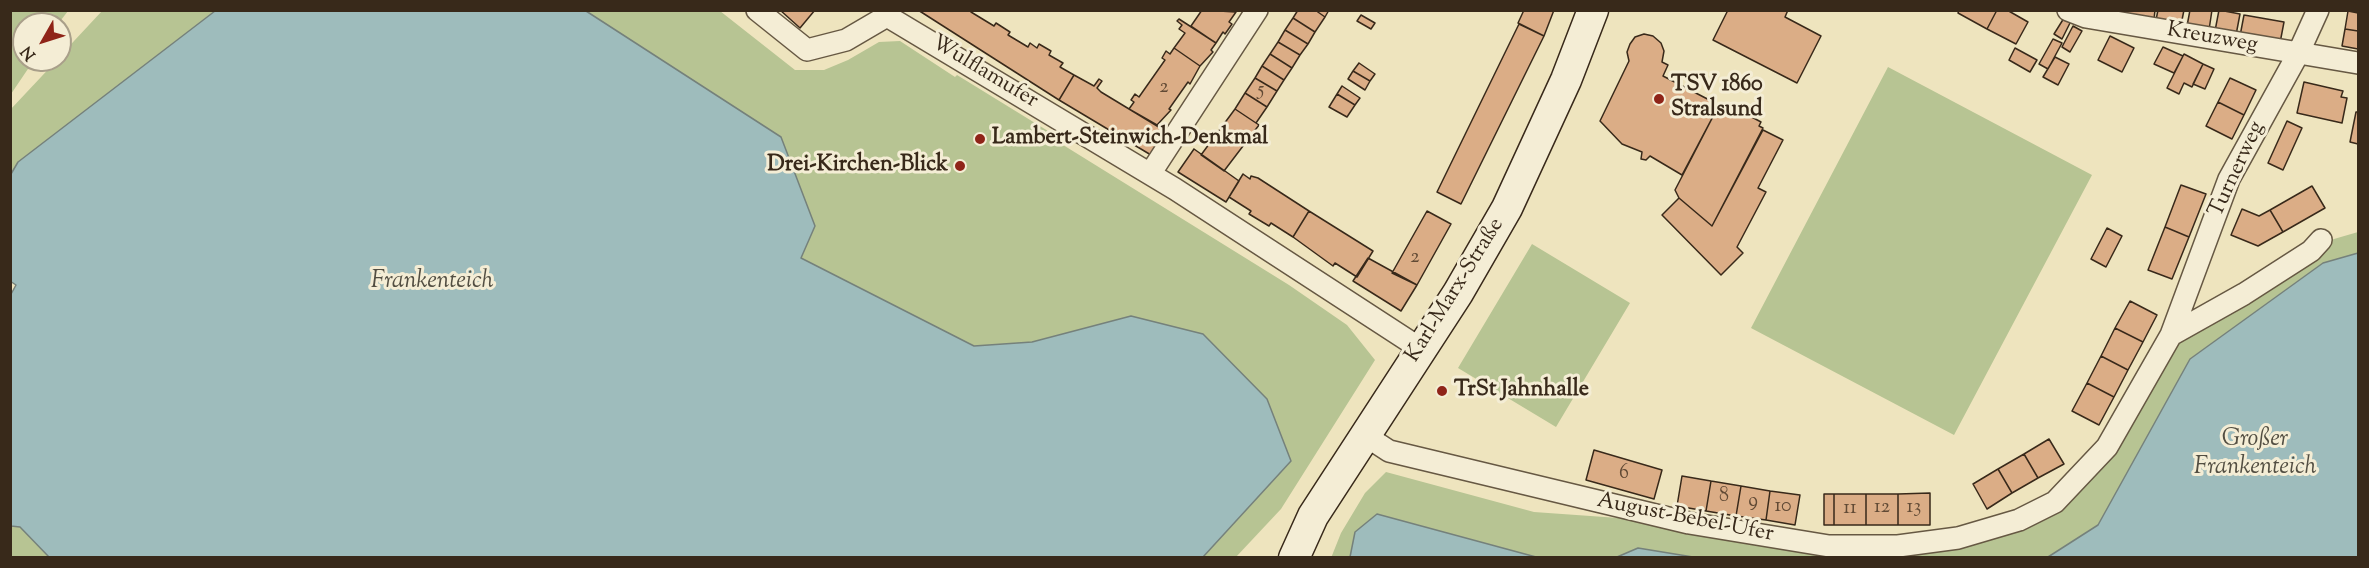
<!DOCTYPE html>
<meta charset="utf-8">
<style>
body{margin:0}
#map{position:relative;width:2369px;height:568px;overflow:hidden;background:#eee4be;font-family:"Sorts Mill Goudy",serif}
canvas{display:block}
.frame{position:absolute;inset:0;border:12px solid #38291a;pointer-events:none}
.north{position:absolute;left:12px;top:12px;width:60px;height:60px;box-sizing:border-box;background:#f4edd5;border:2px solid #a99f8a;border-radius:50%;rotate:231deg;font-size:16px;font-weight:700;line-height:24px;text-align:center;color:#38291a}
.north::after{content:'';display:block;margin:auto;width:21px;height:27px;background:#8f2418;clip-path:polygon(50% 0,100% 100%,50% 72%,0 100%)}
</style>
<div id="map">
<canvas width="2369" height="568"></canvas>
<div class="frame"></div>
<div class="north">N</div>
</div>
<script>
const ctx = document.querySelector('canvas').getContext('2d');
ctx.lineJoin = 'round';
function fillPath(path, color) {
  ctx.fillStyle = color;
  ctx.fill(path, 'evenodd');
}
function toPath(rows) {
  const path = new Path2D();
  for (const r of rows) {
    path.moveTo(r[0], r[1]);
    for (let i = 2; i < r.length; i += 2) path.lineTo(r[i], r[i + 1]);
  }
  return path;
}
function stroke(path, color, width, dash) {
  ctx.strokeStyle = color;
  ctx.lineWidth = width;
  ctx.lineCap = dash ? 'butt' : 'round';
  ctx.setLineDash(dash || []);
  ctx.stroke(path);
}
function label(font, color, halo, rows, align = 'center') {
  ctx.font = font + ' "Sorts Mill Goudy",serif';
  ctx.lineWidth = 6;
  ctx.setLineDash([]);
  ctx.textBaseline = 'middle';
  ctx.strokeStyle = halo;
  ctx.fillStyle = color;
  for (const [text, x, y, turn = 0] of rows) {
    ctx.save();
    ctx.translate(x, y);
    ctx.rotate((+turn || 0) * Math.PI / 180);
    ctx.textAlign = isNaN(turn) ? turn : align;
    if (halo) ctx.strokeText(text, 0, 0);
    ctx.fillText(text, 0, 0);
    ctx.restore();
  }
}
const green = toPath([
 [11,10,68,11,58,24,24,24,24,60,34,60,11,94],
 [102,11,215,11,19,162,11,174,10,110,57,60,60,60,60,56],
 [586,11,720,11,795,70,824,70,848,60,879,42,900,41,955,77,957,75,1048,131,1047,135,1289,285,1347,325,1375,360,1281,509,1236,557,1203,557,1291,461,1131,316,1032,342,974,346,800,258,815,226],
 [1888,67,2092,175,1954,435,1751,328],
 [2358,232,2358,253,2323,263,2190,359,2098,525,2048,557,1693,558,1638,548,1617,557,1536,557,1377,514,1355,532,1350,557,1331,558,1341,533,1365,493,1386,472,1534,512,1689,523,1829,546,2019,520,2107,447,2171,335,2311,251,2334,239],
 [1532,244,1630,303,1556,427,1458,368],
 [11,526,20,527,49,557,11,558]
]);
const water = toPath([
 [215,11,586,11,781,137,815,226,801,258,974,346,1032,342,1131,316,1203,334,1267,399,1291,461,1203,557,49,557,20,527,11,526,10,296,16,285,10,281,11,174,18,162,215,11],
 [2358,253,2358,557,2048,557,2098,525,2190,359,2323,263,2358,253],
 [1377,514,1536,557,1350,557,1355,532,1377,514],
 [1638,548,1693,557,1617,557,1638,548]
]);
const building = toPath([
 [780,10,815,10,800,28,780,10],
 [918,10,972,10,971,12,994,26,996,23,1010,32,1008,35,1028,47,1030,43,1037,48,1039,44,1051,51,1049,55,1063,63,1060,67,1074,75,1059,100,918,10],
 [1202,10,1236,12,1229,22,1232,24,1225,34,1223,32,1216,43,1191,26,1202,10],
 [1298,10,1315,10,1325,17,1315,32,1293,18,1298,10],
 [1315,10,1329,10,1325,17,1315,10],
 [1524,10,1554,10,1544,36,1518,23,1524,10],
 [1728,10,1788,10,1785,17,1821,36,1797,83,1713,40,1728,10],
 [1959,10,1997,10,1987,29,1958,13,1959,10],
 [1997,10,2007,10,2028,22,2016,44,1987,29,1997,10],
 [2115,10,2155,10,2154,19,2115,12,2115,10],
 [2158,10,2184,10,2181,25,2156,20,2158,10],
 [2190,10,2212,10,2209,30,2187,26,2190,10],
 [2219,10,2240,14,2236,35,2215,31,2219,10],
 [2348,11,2358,13,2358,31,2345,29,2348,11],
 [1361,15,1375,23,1371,29,1357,21,1361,15],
 [2244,15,2284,22,2280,43,2240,36,2244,15],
 [1293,18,1315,32,1308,44,1285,30,1293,18],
 [2064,18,2071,21,2062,39,2054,34,2064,18],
 [1179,19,1216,43,1211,50,1213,52,1200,66,1174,48,1185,33,1179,29,1182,25,1177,21,1179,19],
 [1519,24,1544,36,1461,204,1437,192,1519,24],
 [2073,26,2082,31,2070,52,2062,47,2073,26],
 [2345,29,2358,31,2358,49,2342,46,2345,29],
 [1285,30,1308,44,1300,55,1278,42,1285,30],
 [1644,34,1653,36,1661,43,1664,51,1662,62,1668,65,1663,76,1719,105,1682,175,1650,156,1646,160,1641,159,1642,152,1622,144,1600,121,1629,61,1627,52,1630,44,1635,37,1644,34],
 [2110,36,2134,48,2122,72,2098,60,2110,36],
 [2053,39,2062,43,2048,69,2039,64,2053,39],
 [1278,42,1300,55,1292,68,1270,54,1278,42],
 [2163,47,2183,56,2174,73,2154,64,2163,47],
 [1174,48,1200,66,1190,84,1188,82,1169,109,1171,110,1157,125,1129,109,1134,102,1131,100,1135,94,1139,97,1165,60,1162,58,1166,51,1170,54,1174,48],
 [2015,48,2037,60,2030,72,2009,60,2015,48],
 [1270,54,1292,68,1284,80,1262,66,1270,54],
 [2184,54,2203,64,2192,87,2184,83,2179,94,2167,88,2184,54],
 [2055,57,2069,64,2058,85,2043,77,2055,57],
 [1359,63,1375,74,1370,81,1353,71,1359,63],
 [2203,64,2214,69,2205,89,2193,84,2203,64],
 [1262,66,1284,80,1277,91,1255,78,1262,66],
 [1353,71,1370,81,1365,90,1348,79,1353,71],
 [1074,75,1094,86,1099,79,1102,81,1097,88,1101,92,1167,132,1151,155,1059,100,1074,75],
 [1255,78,1277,91,1267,107,1245,93,1255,78],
 [2230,78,2256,90,2244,115,2218,102,2230,78],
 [2304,82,2343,91,2341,97,2347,98,2342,123,2297,113,2304,82],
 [1342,86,1360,98,1355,105,1337,94,1342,86],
 [1245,93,1267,107,1256,123,1235,109,1245,93],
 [1337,94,1355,105,1347,117,1329,107,1337,94],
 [2218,102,2244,115,2232,139,2206,126,2218,102],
 [1719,105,1733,113,1735,108,1761,122,1759,126,1763,128,1712,226,1679,198,1675,190,1719,105],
 [1235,109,1259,125,1224,171,1201,155,1235,109],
 [2356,112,2358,112,2358,144,2350,142,2356,112],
 [2287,121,2302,128,2283,170,2268,163,2287,121],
 [1763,130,1783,140,1758,188,1766,192,1737,247,1743,253,1721,275,1662,215,1679,198,1712,226,1763,130],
 [1194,149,1239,181,1226,202,1178,172,1194,149],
 [1243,174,1250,179,1251,176,1258,178,1309,211,1293,237,1271,223,1269,226,1249,214,1251,211,1229,197,1243,174],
 [2181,185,2206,194,2189,237,2165,227,2181,185],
 [2312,186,2325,208,2283,232,2270,210,2312,186],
 [2242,209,2259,216,2270,210,2283,232,2258,246,2231,235,2242,209],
 [1309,211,1373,251,1357,277,1335,263,1333,266,1293,237,1309,211],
 [1427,211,1451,224,1417,285,1392,273,1427,211],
 [2165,227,2189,237,2172,279,2148,270,2165,227],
 [2107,228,2122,236,2106,267,2091,259,2107,228],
 [1368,258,1417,285,1401,311,1353,281,1368,258],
 [2130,301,2157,315,2143,342,2115,328,2130,301],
 [2115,328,2143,342,2128,370,2101,356,2115,328],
 [2101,356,2128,370,2114,397,2087,383,2101,356],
 [2087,383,2114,397,2099,425,2072,411,2087,383],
 [1443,386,1447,388,1441,396,1438,394,1443,386],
 [2049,439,2064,464,2038,478,2024,454,2049,439],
 [1594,450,1662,470,1654,499,1586,480,1594,450],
 [2024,454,2038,478,2012,493,1998,469,2024,454],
 [1998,469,2012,493,1987,509,1973,484,1998,469],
 [1682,476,1711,481,1706,511,1677,506,1682,476],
 [1711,481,1741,486,1736,516,1706,511,1711,481],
 [1741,486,1770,491,1766,520,1736,516,1741,486],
 [1770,491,1800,495,1795,525,1766,520,1770,491],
 [1930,493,1930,525,1898,525,1898,494,1930,493],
 [1824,494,1834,494,1834,525,1824,525,1824,494],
 [1834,494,1866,494,1866,525,1834,525,1834,494],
 [1866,494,1898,494,1898,525,1866,525,1866,494]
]);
const street = toPath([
 [757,10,807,50,846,40,887,16,1175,189,1421,349],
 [2068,10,2086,17,2358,63],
 [1150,174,1257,10],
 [2171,335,2229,179,2298,54,2318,10],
 [1366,436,1389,451,1689,523,1829,546,1898,546,1958,538,2019,520,2055,502,2107,447,2171,335,2244,294,2311,251,2321,240]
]);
const secondary = toPath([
 [1294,558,1313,516,1458,293,1507,208,1566,80,1593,10]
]);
const markers = [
 [1659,99,6,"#8f2418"],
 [980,139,6,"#8f2418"],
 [960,166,6,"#8f2418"],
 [1442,391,6,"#8f2418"]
];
const numberNames = [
 ["2",1164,89],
 ["5",1261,92],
 ["2",1415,259],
 ["6",1624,475],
 ["8",1724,498],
 ["9",1753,503],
 ["10",1783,508],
 ["12",1882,509],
 ["13",1914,509],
 ["11",1850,510]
];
const streetNames = [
 ["Kreuzweg",2212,39,10],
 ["Wulflamufer",984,73,31],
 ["Turnerweg",2238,170,-65],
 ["Karl-Marx-Straße",1456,291,-58],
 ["August-Bebel-Ufer",1685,519,11]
];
const poiNames = [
 ["TSV 1860",1671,86],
 ["Stralsund",1671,111],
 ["Lambert-Steinwich-Denkmal",992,139],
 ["Drei-Kirchen-Blick",948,166,"right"],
 ["TrSt Jahnhalle",1454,391]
];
const waterNames = [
 ["Frankenteich",432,283],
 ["Großer",2255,441],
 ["Frankenteich",2255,469]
];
fillPath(green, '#b7c493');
fillPath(water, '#9ebcbc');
stroke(water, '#75817b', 1.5);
fillPath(building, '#dbad86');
stroke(building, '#38291a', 1.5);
stroke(street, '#665843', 24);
stroke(secondary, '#38291a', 33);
stroke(street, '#f4edd5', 21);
stroke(secondary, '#f4edd5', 30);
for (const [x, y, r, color] of markers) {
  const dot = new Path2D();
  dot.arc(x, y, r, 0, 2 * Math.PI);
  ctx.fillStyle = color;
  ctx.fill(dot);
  stroke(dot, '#f4edd5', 2);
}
label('20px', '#614a35', null, numberNames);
label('22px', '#38291a', '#f4edd5', streetNames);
label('bold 22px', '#38291a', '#f4edd5', poiNames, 'left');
label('italic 24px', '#524e42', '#f4edd5', waterNames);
</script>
